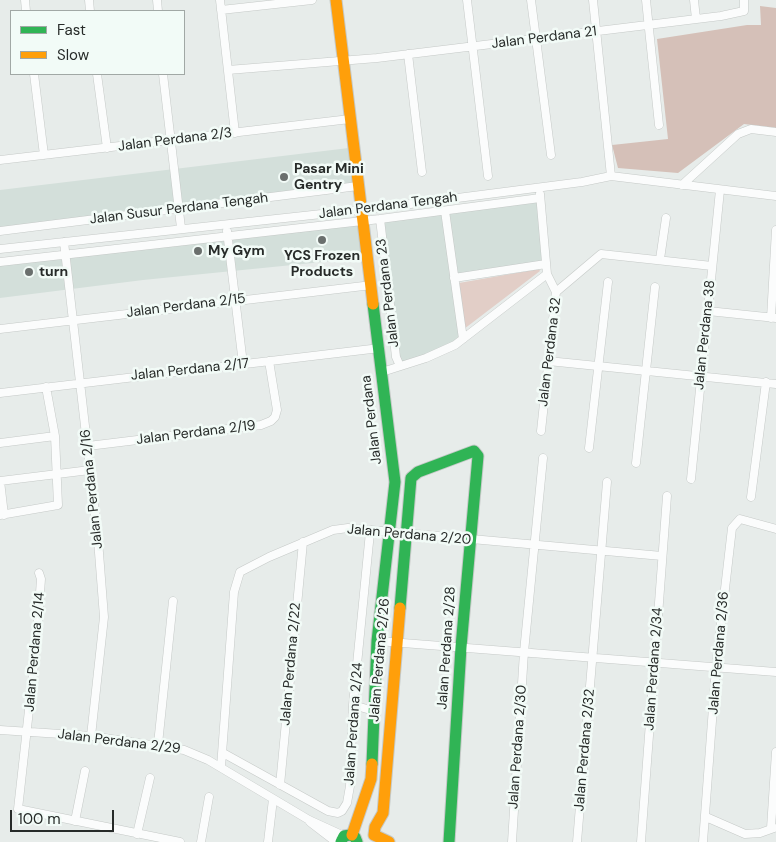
<!DOCTYPE html>
<style>
body{margin:0}
#map{position:relative;width:776px;height:842px;overflow:hidden;background:#e7ecea;font-family:"DM Sans",sans-serif}
canvas{display:block}
.legend{position:absolute;left:10px;top:10px;width:175px;height:65px;box-sizing:border-box;background:#f2fbf7;border:1px solid #a1a8a5;margin:0;padding:6px 9px;list-style:none;font-size:15px;color:#272b29}
.legend li{display:flex;align-items:center;gap:10px;height:25px}
.legend b{width:25px;border:1px solid #a1a8a5}
.scale{position:absolute;left:10px;top:810px;width:104px;height:22px;box-sizing:border-box;border:2px solid #272b29;border-top:0;padding-left:6px;font-size:15px;line-height:18px;white-space:nowrap;color:#272b29;-webkit-text-stroke:4px #f2fbf7;paint-order:stroke}
</style>
<div id="map">
<canvas width="776" height="842"></canvas>
<ul class="legend">
<li><b style="height:6px;background:#30b455"></b>Fast</li>
<li><b style="height:6px;background:#ff9f0a"></b>Slow</li>
</ul>
<div class="scale">100 m</div>
</div>
<script>
const ctx = document.querySelector('canvas').getContext('2d');
ctx.lineJoin = 'round';
function fillPath(path, color) {
  ctx.fillStyle = color;
  ctx.fill(path, 'evenodd');
}
function toPath(rows) {
  const path = new Path2D();
  for (const r of rows) {
    path.moveTo(r[0], r[1]);
    for (let i = 2; i < r.length; i += 2) path.lineTo(r[i], r[i + 1]);
  }
  return path;
}
function stroke(path, color, width, dash) {
  ctx.strokeStyle = color;
  ctx.lineWidth = width;
  ctx.lineCap = dash ? 'butt' : 'round';
  ctx.setLineDash(dash || []);
  ctx.stroke(path);
}
function label(font, color, halo, rows, align = 'center') {
  ctx.font = font + ' "DM Sans",sans-serif';
  ctx.lineWidth = 5;
  ctx.setLineDash([]);
  ctx.textBaseline = 'middle';
  ctx.strokeStyle = halo;
  ctx.fillStyle = color;
  for (const [text, x, y, turn = 0] of rows) {
    ctx.save();
    ctx.translate(x, y);
    ctx.rotate((+turn || 0) * Math.PI / 180);
    ctx.textAlign = isNaN(turn) ? turn : align;
    if (halo) ctx.strokeText(text, 0, 0);
    ctx.fillText(text, 0, 0);
    ctx.restore();
  }
}
const built = toPath([
 [357,147,363,188,0,234,0,190],
 [543,196,548,265,457,280,466,339,399,369,377,217],
 [366,217,372,257,143,280,0,298,0,260]
]);
const green = toPath([
 [539,269,540,271,464,329,459,283]
]);
const forest = toPath([
 [760,6,776,8,776,128,744,124,678,173,618,168,612,145,668,139,657,39,747,25,761,25]
]);
const street = toPath([
 [25,0,26,11],
 [89,0,90,11],
 [157,0,158,11],
 [220,0,235,133],
 [467,0,488,176],
 [531,0,551,155],
 [593,0,611,176],
 [646,0,659,125],
 [694,0,696,19],
 [221,10,312,0],
 [408,54,422,172],
 [228,70,377,58,721,16,744,11,744,0],
 [34,74,44,155],
 [97,74,107,148],
 [163,74,181,228],
 [0,160,350,119],
 [682,185,738,134,751,129,776,132],
 [540,194,547,274,556,292],
 [445,211,463,339],
 [0,231,358,186],
 [227,231,243,364],
 [64,242,98,540,104,617,91,736],
 [0,249,395,206,582,182,611,176,776,196],
 [660,259,666,218],
 [0,262,380,219],
 [454,278,546,264],
 [708,311,776,318],
 [771,318,776,230],
 [0,329,372,285],
 [548,361,776,384],
 [400,366,396,357,380,219,540,198],
 [382,372,426,358,455,345,547,274],
 [0,393,380,348],
 [541,431,556,292,601,254,712,266],
 [0,443,55,436],
 [88,446,261,425,271,421,275,417,277,410,269,361],
 [589,448,608,282],
 [636,463,655,287],
 [691,479,720,190],
 [0,481,90,470],
 [0,481,4,515],
 [751,497,766,382],
 [0,515,58,505,55,436,46,387],
 [39,573,41,579,36,647,18,809,180,842],
 [377,641,776,672],
 [353,705,374,711],
 [0,730,91,736,184,750,208,760,309,820,344,836],
 [158,744,173,601],
 [223,753,328,811,338,813,342,811,347,803,350,786,353,705,370,532],
 [221,767,234,592,240,572,269,557,333,530,348,528,662,556],
 [280,785,303,542],
 [706,817,745,834,760,833,774,828],
 [75,821,85,771],
 [310,822,336,842],
 [771,828,776,752],
 [137,834,150,778],
 [201,842,209,797],
 [268,842,273,799],
 [512,842,524,652,543,458],
 [577,842,607,482],
 [641,842,667,496],
 [703,842,716,667,732,528,740,519,776,529]
]);
const fast = toPath([
 [400,608,411,478,418,472,474,451,478,456,461,647,449,842],
 [372,764,377,641,395,482,373,304],
 [341,842,344,836,350,835,355,837,357,842]
]);
const slow = toPath([
 [336,0,373,304],
 [352,835,371,779,372,764],
 [389,842,374,835,375,827,383,813,400,608]
]);
const markers = [
 [284,177,5,"#6a6f6d"],
 [322,240,5,"#6a6f6d"],
 [198,251,5,"#6a6f6d"],
 [29,272,5,"#6a6f6d"]
];
const streetNames = [
 ["Jalan Perdana 21",544,38,-7],
 ["Jalan Perdana 2/3",175,140,-7],
 ["Jalan Perdana Tengah",388,206,-7],
 ["Jalan Susur Perdana Tengah",179,209,-7],
 ["Jalan Perdana 23",388,293,-97],
 ["Jalan Perdana 2/15",186,306,-7],
 ["Jalan Perdana 38",705,335,-84],
 ["Jalan Perdana 32",550,352,-83],
 ["Jalan Perdana 2/17",190,370,-6],
 ["Jalan Perdana",372,420,-97],
 ["Jalan Perdana 2/19",196,433,-7],
 ["Jalan Perdana 2/16",92,489,-96],
 ["Jalan Perdana 2/20",409,535,5],
 ["Jalan Perdana 2/28",447,648,-86],
 ["Jalan Perdana 2/14",35,652,-85],
 ["Jalan Perdana 2/36",719,653,-85],
 ["Jalan Perdana 2/26",380,660,-85],
 ["Jalan Perdana 2/22",291,664,-85],
 ["Jalan Perdana 2/34",654,669,-86],
 ["Jalan Perdana 2/24",354,724,-86],
 ["Jalan Perdana 2/29",119,742,7],
 ["Jalan Perdana 2/30",518,747,-86],
 ["Jalan Perdana 2/32",585,750,-85]
];
const poiNames = [
 ["Pasar Mini",294,169],
 ["Gentry",294,185],
 ["My Gym",208,251],
 ["YCS Frozen",322,256,"center"],
 ["Products",322,272,"center"],
 ["turn",39,272]
];
fillPath(built, '#d3dfda');
fillPath(green, '#e2cec7');
fillPath(forest, '#d5c0b8');
stroke(street, '#c5c9c7', 9);
stroke(fast, '#c5c9c7', 13);
stroke(slow, '#c5c9c7', 13);
stroke(street, '#fbfcfc', 8);
stroke(fast, '#30b455', 11);
stroke(slow, '#ff9f0a', 11);
for (const [x, y, r, color] of markers) {
  const dot = new Path2D();
  dot.arc(x, y, r, 0, 2 * Math.PI);
  ctx.fillStyle = color;
  ctx.fill(dot);
  stroke(dot, '#f2fbf7', 2);
}
label('14px', '#272b29', '#f2fbf7', streetNames);
label('bold 14px', '#272b29', '#f2fbf7', poiNames, 'left');
</script>
